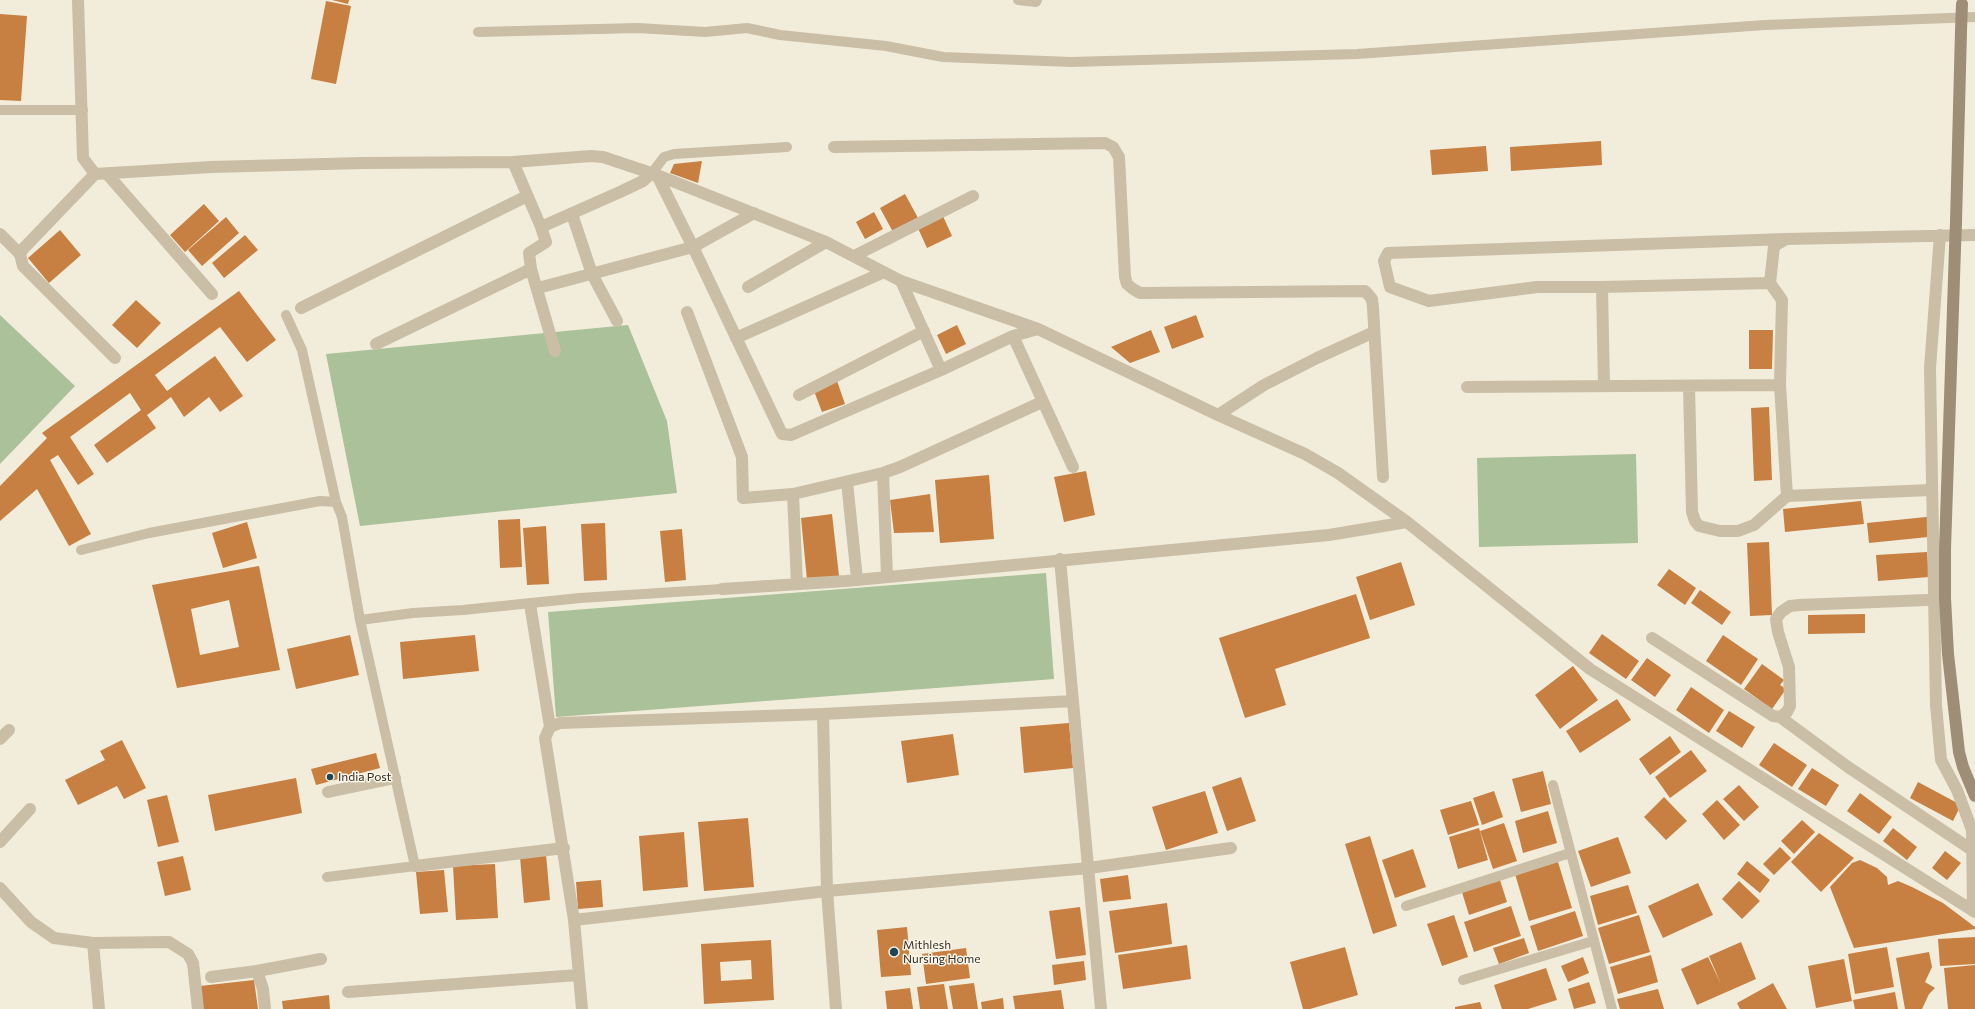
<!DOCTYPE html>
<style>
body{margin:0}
canvas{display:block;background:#f2ecda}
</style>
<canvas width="1975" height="1009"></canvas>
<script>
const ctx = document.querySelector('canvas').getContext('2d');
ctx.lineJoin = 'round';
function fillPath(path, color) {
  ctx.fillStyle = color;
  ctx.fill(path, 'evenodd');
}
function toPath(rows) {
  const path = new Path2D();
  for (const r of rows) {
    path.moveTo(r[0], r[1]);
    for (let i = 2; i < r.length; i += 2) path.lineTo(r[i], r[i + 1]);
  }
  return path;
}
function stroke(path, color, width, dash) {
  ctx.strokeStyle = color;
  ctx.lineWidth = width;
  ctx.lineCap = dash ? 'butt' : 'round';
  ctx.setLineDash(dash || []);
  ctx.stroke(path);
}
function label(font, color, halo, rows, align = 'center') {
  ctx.font = font + ' Commissioner,sans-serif';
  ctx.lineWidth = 3;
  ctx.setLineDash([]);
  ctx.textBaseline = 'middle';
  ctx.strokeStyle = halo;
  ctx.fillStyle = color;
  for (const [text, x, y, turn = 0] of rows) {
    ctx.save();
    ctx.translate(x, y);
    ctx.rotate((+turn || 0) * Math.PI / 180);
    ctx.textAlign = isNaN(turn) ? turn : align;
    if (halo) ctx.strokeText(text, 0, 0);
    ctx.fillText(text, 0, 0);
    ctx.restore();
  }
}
const green = toPath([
 [0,315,75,386,0,464],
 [628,325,667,421,677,493,360,526,326,354],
 [1636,454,1638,543,1479,547,1477,458],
 [1046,573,1054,679,556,717,548,612]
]);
const building = toPath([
 [332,0,349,0,348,4],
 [326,1,351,6,336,84,311,79],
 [0,14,27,16,21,101,0,100],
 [1601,141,1602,165,1511,171,1510,147],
 [1486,146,1488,171,1432,175,1430,150],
 [702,161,698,183,670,173,674,164],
 [905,194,918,218,893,232,880,208],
 [204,204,219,221,185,252,170,235],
 [874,212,883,229,865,239,856,222],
 [942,214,952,236,927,248,917,226],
 [226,217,239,233,202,266,188,250],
 [60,230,81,255,49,283,28,258],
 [245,235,258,250,224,278,212,263],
 [239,291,276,340,247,362,220,327,155,375,167,391,215,356,243,396,220,412,209,397,184,417,171,397,147,415,156,428,107,463,94,445,141,410,130,393,70,437,94,474,78,485,58,455,50,460,91,534,69,546,37,489,0,521,0,486,47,438,42,433],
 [136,300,161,323,137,348,112,325],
 [1196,315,1204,337,1172,349,1164,327],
 [957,325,966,344,946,354,937,335],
 [1151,330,1160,352,1130,363,1111,347],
 [1749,330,1773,330,1772,369,1749,369],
 [837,381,845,404,822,412,814,391],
 [1769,407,1772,480,1754,481,1751,408],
 [1086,471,1095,515,1064,522,1054,477],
 [989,475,994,539,940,543,935,480],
 [930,494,934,532,894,533,890,500],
 [1861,501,1864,524,1785,532,1783,509],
 [832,514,839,576,807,580,801,518],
 [1936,516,1938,536,1869,543,1867,523],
 [520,519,522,567,500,568,498,520],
 [247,522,257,558,223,568,212,533],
 [605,523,607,580,584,581,581,524],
 [546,526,549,584,527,585,523,528],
 [682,529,686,580,665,582,660,531],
 [1769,542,1772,615,1750,616,1747,543],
 [1927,552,1929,577,1878,581,1876,555],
 [1401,562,1415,605,1370,620,1356,577],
 [259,566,280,670,177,688,152,585],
 [229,600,239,647,200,655,191,609],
 [1669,569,1696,588,1685,605,1657,585],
 [1700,590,1731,612,1722,625,1691,603],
 [1356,594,1370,638,1275,669,1286,705,1245,718,1219,638],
 [1865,614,1865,633,1808,634,1808,615],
 [1602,634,1639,661,1626,679,1589,653],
 [350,635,359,675,296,689,287,649],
 [475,635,479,671,403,679,400,642],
 [1723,635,1758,659,1741,685,1706,661],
 [1647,658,1671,675,1655,697,1631,680],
 [1762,664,1784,680,1780,685,1786,689,1772,709,1744,689],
 [1573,666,1598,700,1560,729,1535,695],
 [1691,687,1724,710,1709,733,1676,710],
 [1617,699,1631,720,1580,753,1566,731],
 [1729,711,1755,727,1742,748,1716,731],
 [1069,723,1073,768,1024,773,1020,727],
 [953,734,959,775,907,783,901,741],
 [1670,736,1681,752,1650,775,1639,759],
 [122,740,146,788,124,799,117,786,78,805,65,780,105,760,100,751],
 [1774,743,1807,765,1792,787,1759,765],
 [1691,750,1707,771,1670,798,1655,777],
 [376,753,380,768,316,785,311,769],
 [1812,768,1839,785,1826,806,1798,789],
 [1543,771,1551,804,1521,812,1512,779],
 [1241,777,1256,821,1227,831,1212,787],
 [296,778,302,813,215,831,208,795],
 [1918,782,1961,805,1953,821,1910,798],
 [1739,785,1759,807,1744,821,1723,799],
 [1205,791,1218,833,1166,850,1152,807],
 [1494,791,1503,817,1482,825,1473,798],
 [1860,793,1892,817,1879,834,1847,811],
 [167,795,179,842,158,847,147,800],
 [1664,797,1687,821,1666,840,1644,817],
 [1717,800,1740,825,1724,840,1702,814],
 [1471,801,1479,825,1448,835,1440,810],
 [1548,811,1557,843,1523,853,1515,821],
 [748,818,754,887,704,891,698,822],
 [1802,820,1815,832,1794,854,1781,841],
 [1504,823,1517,861,1493,869,1480,831],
 [1479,828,1488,860,1458,869,1449,837],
 [1893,828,1917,847,1907,860,1883,841],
 [684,832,688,887,643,891,639,836],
 [1819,833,1854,858,1821,892,1791,862],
 [1370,836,1397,926,1373,934,1345,844],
 [1618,837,1631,873,1591,887,1578,851],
 [1780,847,1791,858,1774,875,1763,864],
 [1413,849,1426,887,1395,898,1382,860],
 [1945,851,1961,863,1947,880,1932,868],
 [546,854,550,900,524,903,520,857],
 [183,856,191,890,165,896,157,862],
 [1860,860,1877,868,1887,877,1888,885,1898,881,1912,887,1943,903,1975,927,1975,929,1854,948,1830,887,1852,863],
 [1747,861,1770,880,1760,893,1737,874],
 [1558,862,1572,908,1529,921,1515,874],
 [495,864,498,918,456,920,453,866],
 [444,870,448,912,420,914,416,872],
 [1128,875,1131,899,1103,902,1100,879],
 [1499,877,1507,902,1469,915,1461,889],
 [601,880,603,907,578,909,576,882],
 [1739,881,1760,901,1742,919,1722,899],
 [1698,883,1713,915,1663,938,1648,906],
 [1628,885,1637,913,1598,925,1590,896],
 [1167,903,1172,944,1115,953,1109,911],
 [1511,906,1521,936,1474,952,1464,922],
 [1080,907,1086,955,1056,959,1049,911],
 [1575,911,1583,936,1538,951,1530,926],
 [1454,915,1468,957,1442,966,1427,924],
 [1639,915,1650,952,1609,964,1598,928],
 [907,927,911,975,881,977,877,930],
 [1975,937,1975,964,1940,966,1938,939],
 [1524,938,1529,953,1499,964,1493,948],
 [771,940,774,1000,704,1004,701,944],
 [751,960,752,979,721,981,720,962],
 [1741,942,1756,979,1697,1005,1681,969,1708,957,1721,984,1709,956],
 [1187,945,1191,979,1123,989,1118,955],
 [1345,947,1358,995,1310,1009,1303,1009,1290,962],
 [1887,947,1894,987,1855,994,1848,954],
 [966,948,970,978,926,984,922,954],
 [1929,952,1932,967,1925,982,1935,988,1929,994,1922,1009,1905,1009,1896,958],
 [1651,955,1658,982,1618,994,1610,967],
 [1583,957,1589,973,1568,982,1561,966],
 [1844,959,1852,1001,1816,1008,1808,966],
 [1084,961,1086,980,1054,985,1052,965],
 [1975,965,1975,1009,1948,1009,1944,968],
 [1546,968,1557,1000,1528,1009,1502,1009,1494,985],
 [254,980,258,1009,203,1009,200,986],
 [1589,982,1596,1003,1574,1009,1568,989],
 [974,983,978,1009,953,1009,949,986],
 [1773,983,1787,1009,1740,1009,1737,1003],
 [944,984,948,1009,920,1009,917,987],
 [910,988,913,1009,887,1009,885,991],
 [1658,989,1664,1009,1620,1009,1617,999],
 [1061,990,1064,1009,1015,1009,1013,996],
 [1895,992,1898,1009,1855,1009,1853,1000],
 [329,995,330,1009,283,1009,282,1001],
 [1003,998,1004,1009,982,1009,981,1002],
 [1480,1002,1482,1009,1455,1009,1455,1007]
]);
const lane = toPath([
 [1018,0,1036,2,1037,0],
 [478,32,638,28,705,32,747,28,780,35,886,46,943,57,1071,62,1357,54,1765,25,1975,17],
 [0,110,83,110],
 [652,173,664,157,674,154,787,147],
 [286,315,302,350,336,502],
 [81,550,149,533,320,501,336,502,342,517,360,620,415,866,327,877],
 [360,620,413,613,463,610,580,598,722,589],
 [1553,785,1612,1009],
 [1406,906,1570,853],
 [1463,980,1593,941]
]);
const street = toPath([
 [78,0,83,158,95,174,211,167,363,163,513,162,591,156,603,157,657,175,826,242,901,281,1038,329,1218,415,1305,454,1338,473,1407,522,1590,669,1975,912],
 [834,147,1105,143,1113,147,1119,157,1125,277,1127,284,1133,289,1140,293,1365,291,1372,299,1373,308,1383,477],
 [513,162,541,227,546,242,529,253,531,269,555,351],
 [95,174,23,249,20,254,23,266,115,358],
 [108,175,212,294],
 [657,175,693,247,782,434,791,435,941,370,1013,336,1038,329],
 [572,214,592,274,617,321],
 [541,227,620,192,643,181,652,173],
 [0,234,20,254],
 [1940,235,1930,368,1936,705,1941,760,1957,790,1972,830,1973,911],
 [854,256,973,196],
 [901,281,941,370],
 [748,287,826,242],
 [1602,287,1537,287,1429,301,1390,287,1384,261,1388,253,1786,239],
 [538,288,693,247,754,213],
 [301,308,527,196],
 [687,312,742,457,743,498,793,494,883,473,900,467,1042,402],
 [1013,336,1073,467],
 [736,338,884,272],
 [376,344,531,269],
 [1780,385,1782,300,1770,283,1774,246,1786,239,1975,235],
 [1604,386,1602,287,1770,283],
 [1689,386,1692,512,1695,521,1699,526,1720,531,1738,531,1754,525,1787,496],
 [1467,387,1780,385,1787,496,1931,490],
 [799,395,924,331],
 [1218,415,1264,385,1317,358,1374,332],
 [883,473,887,576],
 [847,482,857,579],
 [793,494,797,584],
 [1060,559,1101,1009],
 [722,589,846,581,1329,535,1407,522],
 [530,604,550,727],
 [1652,638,1773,716,1780,717,1787,712,1790,706,1789,667,1778,632,1776,619,1781,612,1790,606,1799,605,1927,600],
 [823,714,827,891,836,1009],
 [1780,717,1848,767,1972,850],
 [0,739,9,730],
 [328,792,395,778],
 [0,842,30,809],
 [415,866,564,848],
 [0,888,31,922,54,938,93,943,169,942,188,954,193,963,198,1009],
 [574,920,827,891,1089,868,1231,848],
 [93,943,99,1009],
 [257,971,321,959],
 [211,977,257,971,263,989,265,1009],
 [348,992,578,975],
 [582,1009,574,920,545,738,550,727,560,723,823,714,1073,701]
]);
const secondary = toPath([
 [1956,222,1961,31],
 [1955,248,1945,549,1945,598,1948,654,1959,752,1963,767,1975,796]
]);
const secondaryBridge = toPath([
 [1961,31,1962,4],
 [1955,248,1956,222]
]);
const markers = [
 [330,777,4,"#1c4758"],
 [894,952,5,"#1c4758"]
];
const poiNames = [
 ["India Post",338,777],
 ["Mithlesh",903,945],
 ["Nursing Home",903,959]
];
fillPath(green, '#abc19a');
fillPath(building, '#c77f42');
stroke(lane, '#cabea6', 10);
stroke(street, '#cabea6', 12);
stroke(secondary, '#9e8d77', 12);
stroke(secondaryBridge, '#9e8d77', 12);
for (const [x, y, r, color] of markers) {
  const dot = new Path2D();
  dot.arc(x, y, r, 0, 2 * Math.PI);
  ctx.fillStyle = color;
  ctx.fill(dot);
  stroke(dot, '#f9f5e6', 1.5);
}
label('12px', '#362f27', '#f9f5e6', poiNames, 'left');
</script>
